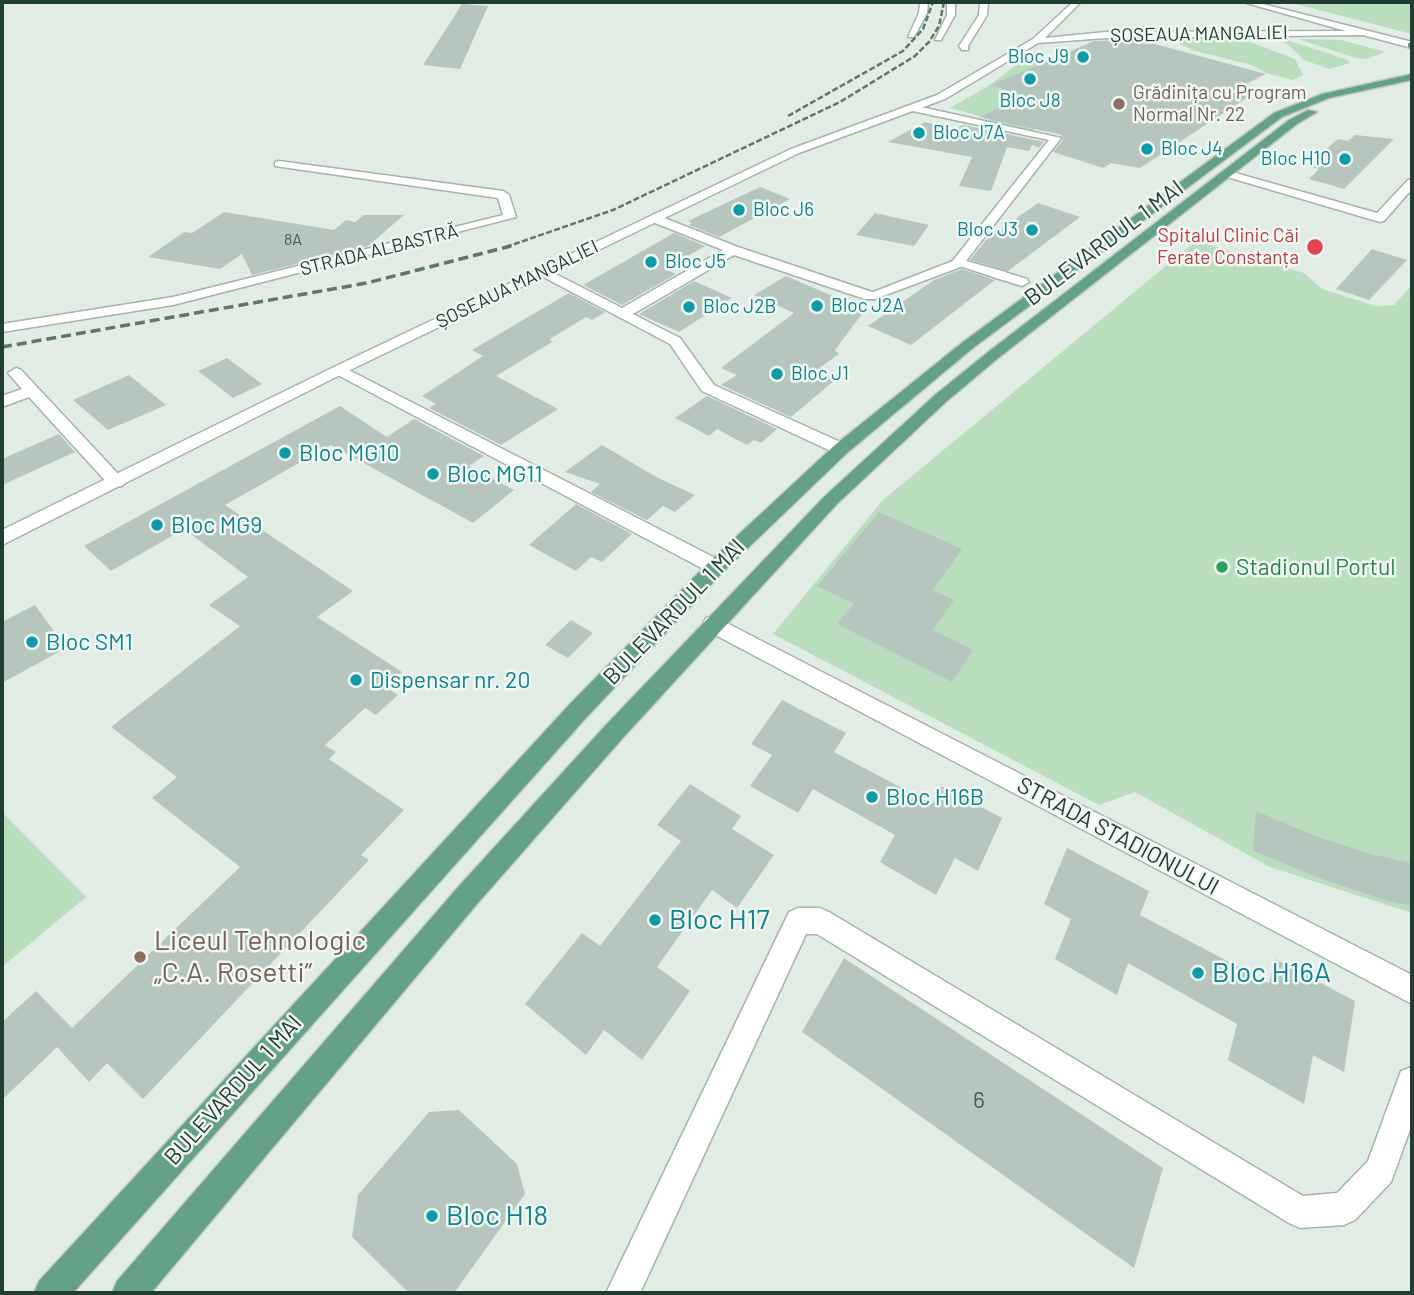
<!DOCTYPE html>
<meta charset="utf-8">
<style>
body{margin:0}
#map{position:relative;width:1414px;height:1295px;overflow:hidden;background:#e1ece5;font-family:Barlow,sans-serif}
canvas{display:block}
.frame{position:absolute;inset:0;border:4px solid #213c31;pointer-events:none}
</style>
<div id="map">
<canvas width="1414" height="1295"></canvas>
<div class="frame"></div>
</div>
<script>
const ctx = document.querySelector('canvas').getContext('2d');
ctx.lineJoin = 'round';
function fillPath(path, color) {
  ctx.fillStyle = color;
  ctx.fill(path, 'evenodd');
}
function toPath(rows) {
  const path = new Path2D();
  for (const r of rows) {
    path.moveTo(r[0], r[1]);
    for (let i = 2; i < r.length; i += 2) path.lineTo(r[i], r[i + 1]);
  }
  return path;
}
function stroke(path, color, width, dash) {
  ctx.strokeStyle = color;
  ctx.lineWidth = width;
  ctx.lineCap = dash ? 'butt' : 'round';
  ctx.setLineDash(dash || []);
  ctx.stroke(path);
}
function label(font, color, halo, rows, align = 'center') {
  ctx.font = font + ' Barlow,sans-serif';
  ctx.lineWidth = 5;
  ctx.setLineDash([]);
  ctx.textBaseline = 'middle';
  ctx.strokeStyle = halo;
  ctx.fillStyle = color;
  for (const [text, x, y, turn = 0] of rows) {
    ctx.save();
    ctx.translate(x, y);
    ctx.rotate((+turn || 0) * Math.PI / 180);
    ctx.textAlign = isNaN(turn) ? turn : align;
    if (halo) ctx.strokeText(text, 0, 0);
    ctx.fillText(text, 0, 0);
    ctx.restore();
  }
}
const green = toPath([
 [1288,2,1412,2,1412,34],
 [1242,39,1295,59,1303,75,1293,80,1266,73,1252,65,1192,50,1173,40],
 [1298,39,1341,40,1386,52,1366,59,1356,58],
 [1290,41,1348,60,1350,63,1329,69,1304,60,1285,42],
 [1026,58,1043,64,992,85,1017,93,1069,72,1050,84,999,108,1050,120,1032,131,987,121,990,119,950,108,988,86],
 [1196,241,1304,273,1322,289,1376,306,1394,305,1412,285,1412,913,1270,867,1135,792,1099,805,773,634,883,500],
 [2,812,86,897,2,967]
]);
const building = toPath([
 [462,4,488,6,460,69,423,65],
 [1140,40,1266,74,1230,92,1248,97,1140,168,1111,163,1103,168,1053,152,1063,140,1062,135,979,117,1025,96,991,85,1094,41],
 [925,122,952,130,964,125,1044,142,1039,148,1032,145,1029,151,1007,147,991,191,959,186,972,157,888,142],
 [1355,135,1394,139,1344,189,1309,179,1319,169,1307,166,1338,139,1348,141],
 [760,187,790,199,719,237,689,225,692,223,688,221],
 [1038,203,1080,217,1008,271,970,260,986,240],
 [224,212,334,230,346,220,355,222,364,215,404,215,368,246,252,275,242,254,220,269,148,257,184,232,192,233],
 [875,213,929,225,914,246,856,235],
 [674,233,705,246,665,269,676,274,622,305,583,285],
 [1372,249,1407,260,1369,300,1336,289],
 [962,269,995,280,911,345,868,326,934,280],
 [786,276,865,310,835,350,839,354,815,371,835,380,791,417,721,385,737,375,721,368,794,313,754,295],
 [694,281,732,298,679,332,639,314],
 [569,293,605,312,592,320,586,317,550,339,552,342,496,376,558,409,501,445,429,408,436,404,422,396,483,356,472,350],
 [227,358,262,384,233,398,198,371],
 [129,375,166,405,108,430,73,400],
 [707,396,777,429,761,443,754,440,747,445,717,429,709,436,675,418],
 [340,406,387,437,414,419,484,456,469,466,514,490,473,523,331,445,225,505,353,591,317,617,402,672,385,687,398,695,376,715,365,708,325,745,336,752,329,759,404,810,361,855,369,860,143,1099,107,1063,89,1082,57,1047,2,1100,2,1022,36,991,72,1028,240,867,152,798,177,777,111,727,240,626,209,605,248,577,184,529,111,571,84,546],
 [59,434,75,452,2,485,2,459],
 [602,445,658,478,695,495,675,512,663,506,647,520,591,492,600,484,565,472],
 [576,504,632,534,602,562,591,557,576,571,529,545],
 [879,512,962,549,933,590,954,600,933,630,973,650,952,682,837,624,854,604,817,586],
 [35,605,66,648,2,683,2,622],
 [571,620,593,633,568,658,545,645],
 [782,700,846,733,834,752,932,804,941,786,1002,818,978,871,955,858,936,895,880,862,895,835,813,789,798,813,750,786,772,755,751,744],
 [690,784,741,816,732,829,774,855,737,908,712,890,657,967,690,991,642,1060,604,1030,586,1055,525,1004,582,933,600,946,681,841,657,825],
 [1256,811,1315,836,1370,854,1412,863,1412,906,1388,901,1322,879,1253,851],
 [1067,848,1149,891,1140,915,1269,983,1275,959,1355,1001,1344,1072,1313,1055,1304,1104,1228,1060,1237,1024,1128,963,1117,995,1055,959,1071,919,1044,904],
 [844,958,1163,1168,1134,1268,802,1032],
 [459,1110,517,1164,525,1194,454,1293,409,1293,352,1237,358,1195,429,1112]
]);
const pedestrian = toPath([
 [920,2,928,2,927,13,914,37,908,37,919,13,920,2],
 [947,2,955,2,955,15,941,40,935,40,947,15,947,2],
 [980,2,988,2,987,15,968,46,968,50,962,50,959,46,979,15,980,2],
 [958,259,965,263,963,266,875,299,865,299,863,296,958,259],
 [1001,271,1027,279,1029,282,1022,286,996,278,996,272,1001,271]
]);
const minor = toPath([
 [912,105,1061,138,966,261,1006,272,1006,278,996,278,951,263,1049,140,908,110,908,106,912,105],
 [279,161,503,191,509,195,516,217,173,305,2,332,2,324,173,297,503,215,498,198,275,166,275,162,279,161],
 [1224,172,1232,172,1377,213,1408,180,1412,179,1412,189,1384,221,1380,222,1224,176,1224,172],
 [654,214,738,247,875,293,875,299,865,299,734,255,633,314,680,338,714,385,847,445,850,449,847,453,835,453,702,391,670,344,534,272,541,268,546,269,622,308,723,250,650,221,648,218,654,214],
 [339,365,723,562,726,567,723,572,709,572,334,373,331,370,339,365],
 [16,368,21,370,122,478,125,482,122,486,110,486,29,397,2,407,2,396,22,389,8,373,16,368],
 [713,616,1412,975,1412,1004,706,630,703,624,706,618,713,616],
 [798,908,820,908,829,912,1303,1196,1337,1193,1368,1161,1401,1071,1412,1067,1412,1124,1391,1182,1355,1220,1344,1225,1300,1228,1289,1223,817,934,806,934,640,1293,606,1293,789,912,798,908]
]);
const tertiary = toPath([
 [1073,2,1081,2,1045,38,1106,32,1346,31,1243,2,1255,2,1412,42,1412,48,1363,35,1106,38,1038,43,945,99,799,153,344,373,2,545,2,530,334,367,791,149,937,95,1033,39,1073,2]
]);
const primary = toPath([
 [1408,43,1412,43,1412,50,1408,47,1408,43],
 [1412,74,1412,80,1329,98,1282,117,973,348,847,453,723,572,585,719,73,1293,34,1293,39,1281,569,705,709,562,835,445,963,342,1274,113,1322,94,1412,74],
 [1308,110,1317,112,1297,124,997,359,947,401,837,504,621,740,477,904,151,1293,112,1293,117,1281,459,886,605,726,825,496,935,395,987,353,1289,120,1308,110]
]);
const railFar1 = toPath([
 [788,116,903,51,923,29,933,2],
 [506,247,613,210,840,102,915,56,929,42,939,26,944,2]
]);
const rail = toPath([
 [2,347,367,283,511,246]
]);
const markers = [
 [1083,57,7,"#0f9aa8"],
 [1030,79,7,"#0f9aa8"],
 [1119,104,7,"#8d6e63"],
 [919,133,7,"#0f9aa8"],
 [1147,149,7,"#0f9aa8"],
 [1345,159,7,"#0f9aa8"],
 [739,210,7,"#0f9aa8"],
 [1032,230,7,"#0f9aa8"],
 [1315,247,9,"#e0444e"],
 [651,262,7,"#0f9aa8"],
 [817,306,7,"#0f9aa8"],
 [689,307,7,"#0f9aa8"],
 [777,374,7,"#0f9aa8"],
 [285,453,7,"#0f9aa8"],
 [433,474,7,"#0f9aa8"],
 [157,525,7,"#0f9aa8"],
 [1222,567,7,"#2e9e5b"],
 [32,642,7,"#0f9aa8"],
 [356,680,7,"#0f9aa8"],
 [872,797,7,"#0f9aa8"],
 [655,920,7,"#0f9aa8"],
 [140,957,7,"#8d6e63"],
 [1198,973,7,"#0f9aa8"],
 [432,1216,7,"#0f9aa8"]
];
const farNumbernames = [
 ["8A",293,240]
];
const farStreetnames = [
 ["ȘOSEAUA MANGALIEI",1199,34,-1],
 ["STRADA ALBASTRĂ",379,250,-14],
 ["ȘOSEAUA MANGALIEI",517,284,-26]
];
const farCulturenames = [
 ["Bloc J9",1069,57,"right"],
 ["Bloc J8",1030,101,"center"],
 ["Bloc J7A",933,133],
 ["Bloc J4",1161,149],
 ["Bloc H10",1331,159,"right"],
 ["Bloc J6",753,210],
 ["Bloc J3",1018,230,"right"],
 ["Bloc J5",665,262],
 ["Bloc J2A",831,306],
 ["Bloc J2B",703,307],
 ["Bloc J1",791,374]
];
const farEducationnames = [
 ["Grădinița cu Program",1133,93],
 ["Normal Nr. 22",1133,115]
];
const farHealthnames = [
 ["Spitalul Clinic Căi",1299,236],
 ["Ferate Constanța",1299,258]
];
const streetNames = [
 ["BULEVARDUL 1 MAI",1104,243,-37],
 ["BULEVARDUL 1 MAI",674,612,-46],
 ["STRADA STADIONULUI",1118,836,28],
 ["BULEVARDUL 1 MAI",233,1090,-48]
];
const cultureNames = [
 ["Bloc MG10",299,453],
 ["Bloc MG11",447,474],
 ["Bloc MG9",171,525],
 ["Bloc SM1",46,642],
 ["Dispensar nr. 20",370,680],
 ["Bloc H16B",886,797]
];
const leisureNames = [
 ["Stadionul Portul",1236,567]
];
const nearNumbernames = [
 ["6",979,1100]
];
const nearCulturenames = [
 ["Bloc H17",669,920],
 ["Bloc H16A",1212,973],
 ["Bloc H18",446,1216]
];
const nearEducationnames = [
 ["Liceul Tehnologic",154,941],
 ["„C.A. Rosetti”",154,973]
];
fillPath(green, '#baddbe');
fillPath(building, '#b6c6be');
stroke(pedestrian, '#a4b4ab', 3);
stroke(minor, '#a4b4ab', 3);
stroke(tertiary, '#a4b4ab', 3);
stroke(primary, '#c1c8c5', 3);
fillPath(pedestrian, '#fff');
fillPath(minor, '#fff');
fillPath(tertiary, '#fff');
fillPath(primary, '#65a189');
stroke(railFar1, '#5c786c', 2.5, [6, 2.5]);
stroke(rail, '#5c786c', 3.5, [10, 5]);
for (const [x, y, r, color] of markers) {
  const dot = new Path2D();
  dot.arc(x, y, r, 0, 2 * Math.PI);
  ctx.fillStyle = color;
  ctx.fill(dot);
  stroke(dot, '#f1f8f4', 2.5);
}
label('16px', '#465e54', null, farNumbernames);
label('19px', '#213c31', '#f1f8f4', farStreetnames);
label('19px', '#0d838f', '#f1f8f4', farCulturenames, 'left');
label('19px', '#785e54', '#f1f8f4', farEducationnames, 'left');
label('19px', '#be3a42', '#f1f8f4', farHealthnames, 'right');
label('23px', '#213c31', '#f1f8f4', streetNames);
label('23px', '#0d838f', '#f1f8f4', cultureNames, 'left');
label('23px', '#27864d', '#f1f8f4', leisureNames, 'left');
label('23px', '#465e54', null, nearNumbernames);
label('28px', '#0d838f', '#f1f8f4', nearCulturenames, 'left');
label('28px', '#785e54', '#f1f8f4', nearEducationnames, 'left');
</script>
